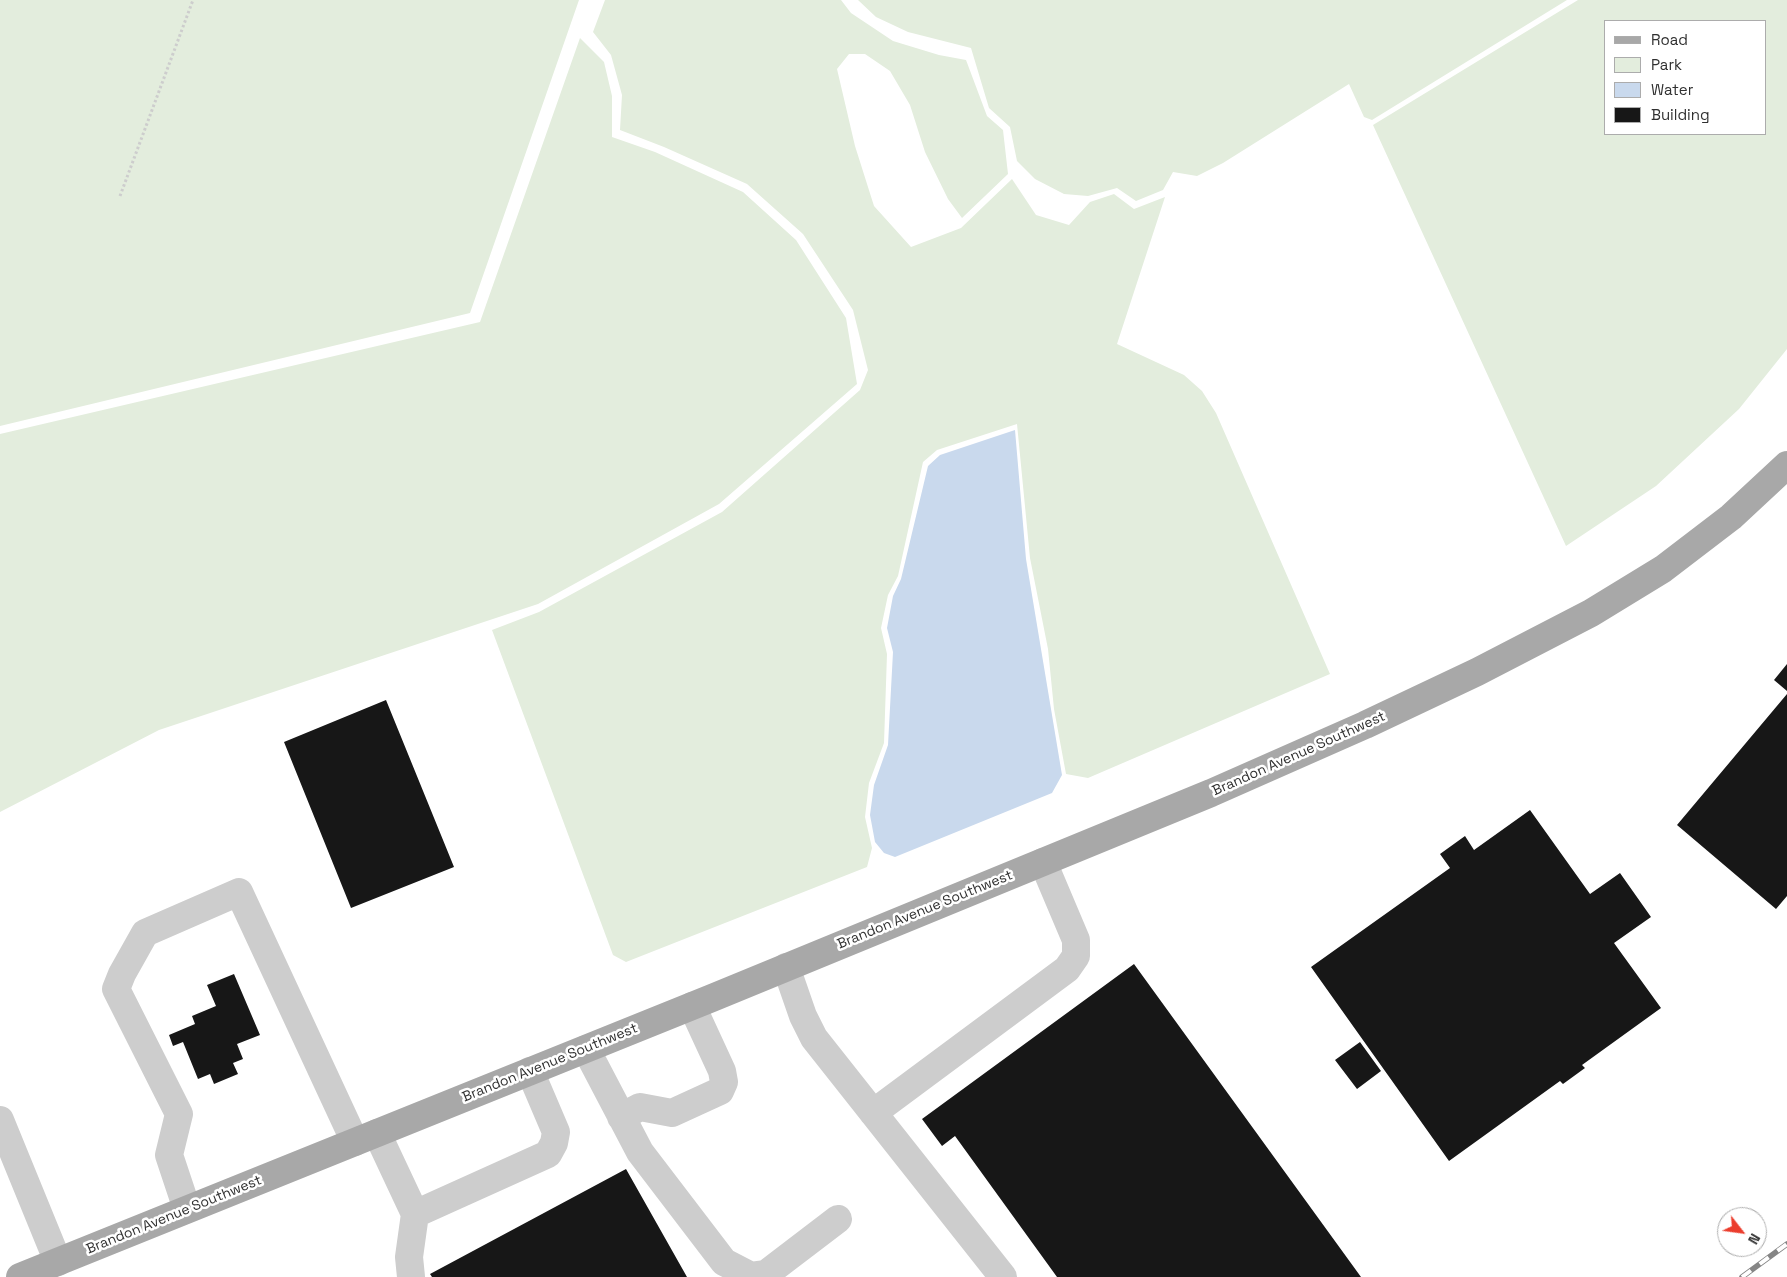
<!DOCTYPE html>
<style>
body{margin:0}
#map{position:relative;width:1787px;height:1277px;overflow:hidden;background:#fff;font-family:"Space Grotesk",sans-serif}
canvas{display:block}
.legend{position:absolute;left:1604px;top:20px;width:162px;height:115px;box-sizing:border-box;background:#fff;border:1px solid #acacac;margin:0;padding:6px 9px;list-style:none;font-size:15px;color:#303030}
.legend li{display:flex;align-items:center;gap:10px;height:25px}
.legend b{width:25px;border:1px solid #acacac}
.north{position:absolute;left:1717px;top:1207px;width:50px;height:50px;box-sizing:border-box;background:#fff;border:1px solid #acacac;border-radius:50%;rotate:120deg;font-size:14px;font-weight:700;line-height:20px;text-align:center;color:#303030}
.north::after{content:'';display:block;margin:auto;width:18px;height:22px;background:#eb3d2d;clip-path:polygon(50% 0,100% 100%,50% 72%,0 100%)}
</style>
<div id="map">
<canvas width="1787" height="1277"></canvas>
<ul class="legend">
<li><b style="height:6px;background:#a8a8a8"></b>Road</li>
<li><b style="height:14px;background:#e3eddd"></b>Park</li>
<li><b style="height:14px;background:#c9d9ed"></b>Water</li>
<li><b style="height:14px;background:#171717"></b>Building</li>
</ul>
<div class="north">N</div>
</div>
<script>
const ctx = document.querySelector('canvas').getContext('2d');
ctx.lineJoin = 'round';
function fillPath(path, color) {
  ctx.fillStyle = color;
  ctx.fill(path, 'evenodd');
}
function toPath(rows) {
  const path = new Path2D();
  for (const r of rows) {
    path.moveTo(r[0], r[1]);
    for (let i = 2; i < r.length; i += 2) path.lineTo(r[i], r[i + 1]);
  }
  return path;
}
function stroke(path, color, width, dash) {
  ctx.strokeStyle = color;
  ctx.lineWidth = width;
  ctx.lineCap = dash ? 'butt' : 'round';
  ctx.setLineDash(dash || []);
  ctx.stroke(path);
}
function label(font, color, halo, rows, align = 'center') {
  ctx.font = font + ' "Space Grotesk",sans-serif';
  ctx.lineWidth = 5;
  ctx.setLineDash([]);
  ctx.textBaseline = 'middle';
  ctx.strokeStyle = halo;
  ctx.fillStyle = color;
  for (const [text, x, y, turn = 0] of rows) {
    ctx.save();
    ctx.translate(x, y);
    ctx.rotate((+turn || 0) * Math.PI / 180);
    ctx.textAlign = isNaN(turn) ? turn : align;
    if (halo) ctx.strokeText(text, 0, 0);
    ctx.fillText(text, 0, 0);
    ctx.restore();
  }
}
const green = toPath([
 [0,0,579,0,470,313,0,426],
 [605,0,841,0,851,13,893,41,939,55,966,60,987,116,1003,130,1008,174,962,218,948,199,925,152,910,105,890,71,865,54,849,54,837,69,855,146,874,206,911,247,961,228,1012,179,1036,215,1069,225,1090,202,1114,194,1134,209,1165,197,1117,344,1184,375,1202,391,1216,413,1330,674,1088,778,1066,774,1054,709,1048,649,1030,558,1017,424,937,450,923,462,898,576,888,595,881,628,887,654,884,743,869,783,865,817,872,848,867,867,626,962,613,955,492,630,539,612,722,512,860,390,868,370,853,310,803,234,747,184,664,147,620,130,622,95,611,55,593,32],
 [858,0,1567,0,1372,120,1364,117,1349,84,1223,163,1197,176,1173,172,1163,190,1136,201,1117,188,1088,196,1064,194,1035,179,1017,161,1010,127,989,108,971,48,908,32,876,17],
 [1578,0,1787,0,1787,349,1739,409,1656,486,1566,546,1373,125],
 [1766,21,1766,134,1606,134,1606,21],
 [580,38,604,62,612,96,612,137,655,152,743,192,796,240,846,318,857,384,719,504,538,604,159,730,0,812,0,434,480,322]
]);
const water = toPath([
 [1015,430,1026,559,1062,775,1052,793,895,857,884,853,875,842,870,815,874,785,888,745,893,652,887,628,893,596,901,579,928,466,940,455]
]);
const building = toPath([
 [1787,664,1787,691,1774,680],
 [1787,694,1787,896,1776,909,1677,825],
 [386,700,454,867,351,908,284,742],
 [1530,810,1590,894,1620,873,1651,917,1614,943,1661,1008,1582,1065,1585,1068,1563,1084,1560,1081,1449,1161,1311,967,1450,868,1440,854,1465,836,1474,850],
 [1134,964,1361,1277,1057,1277,955,1136,942,1146,922,1119],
 [234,974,260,1035,237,1044,243,1059,233,1063,238,1074,214,1084,210,1074,198,1079,183,1042,173,1046,169,1035,195,1024,192,1016,216,1006,207,985],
 [1360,1042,1381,1071,1357,1089,1335,1060],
 [626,1169,687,1277,432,1277,430,1274]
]);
const path = toPath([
 [120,196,193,0]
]);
const minor = toPath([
 [786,967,803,1016,814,1038,1003,1277],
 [586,1049,640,1152,724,1262,751,1276,766,1274,838,1219],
 [873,1113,1067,969,1076,956,1076,940,1043,862],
 [621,1117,640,1107,672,1113,720,1091,724,1082,722,1071,692,1006],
 [0,1120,58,1262],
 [377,1133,415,1214,409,1257,411,1277],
 [187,1209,169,1155,179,1114,116,989,122,974,145,933,239,892,355,1142],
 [415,1214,548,1154,554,1143,556,1132,530,1071]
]);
const major = toPath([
 [20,1277,712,998,1211,793,1365,725,1477,672,1591,613,1663,569,1731,517,1787,465]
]);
const rail = toPath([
 [1742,1277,1787,1244]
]);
const streetNames = [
 ["Brandon Avenue Southwest",1299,754,-24],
 ["Brandon Avenue Southwest",925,910,-22],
 ["Brandon Avenue Southwest",550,1063,-22],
 ["Brandon Avenue Southwest",174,1215,-22]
];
fillPath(green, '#e3eddd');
fillPath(water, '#c9d9ed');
fillPath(building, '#171717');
stroke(path, '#cdcdcd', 3, [2.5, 2.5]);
stroke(minor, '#cdcdcd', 28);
stroke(major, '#a8a8a8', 28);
stroke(rail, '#858585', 5.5);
stroke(rail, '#fff', 4, [11]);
label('14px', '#303030', '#fff', streetNames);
</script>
